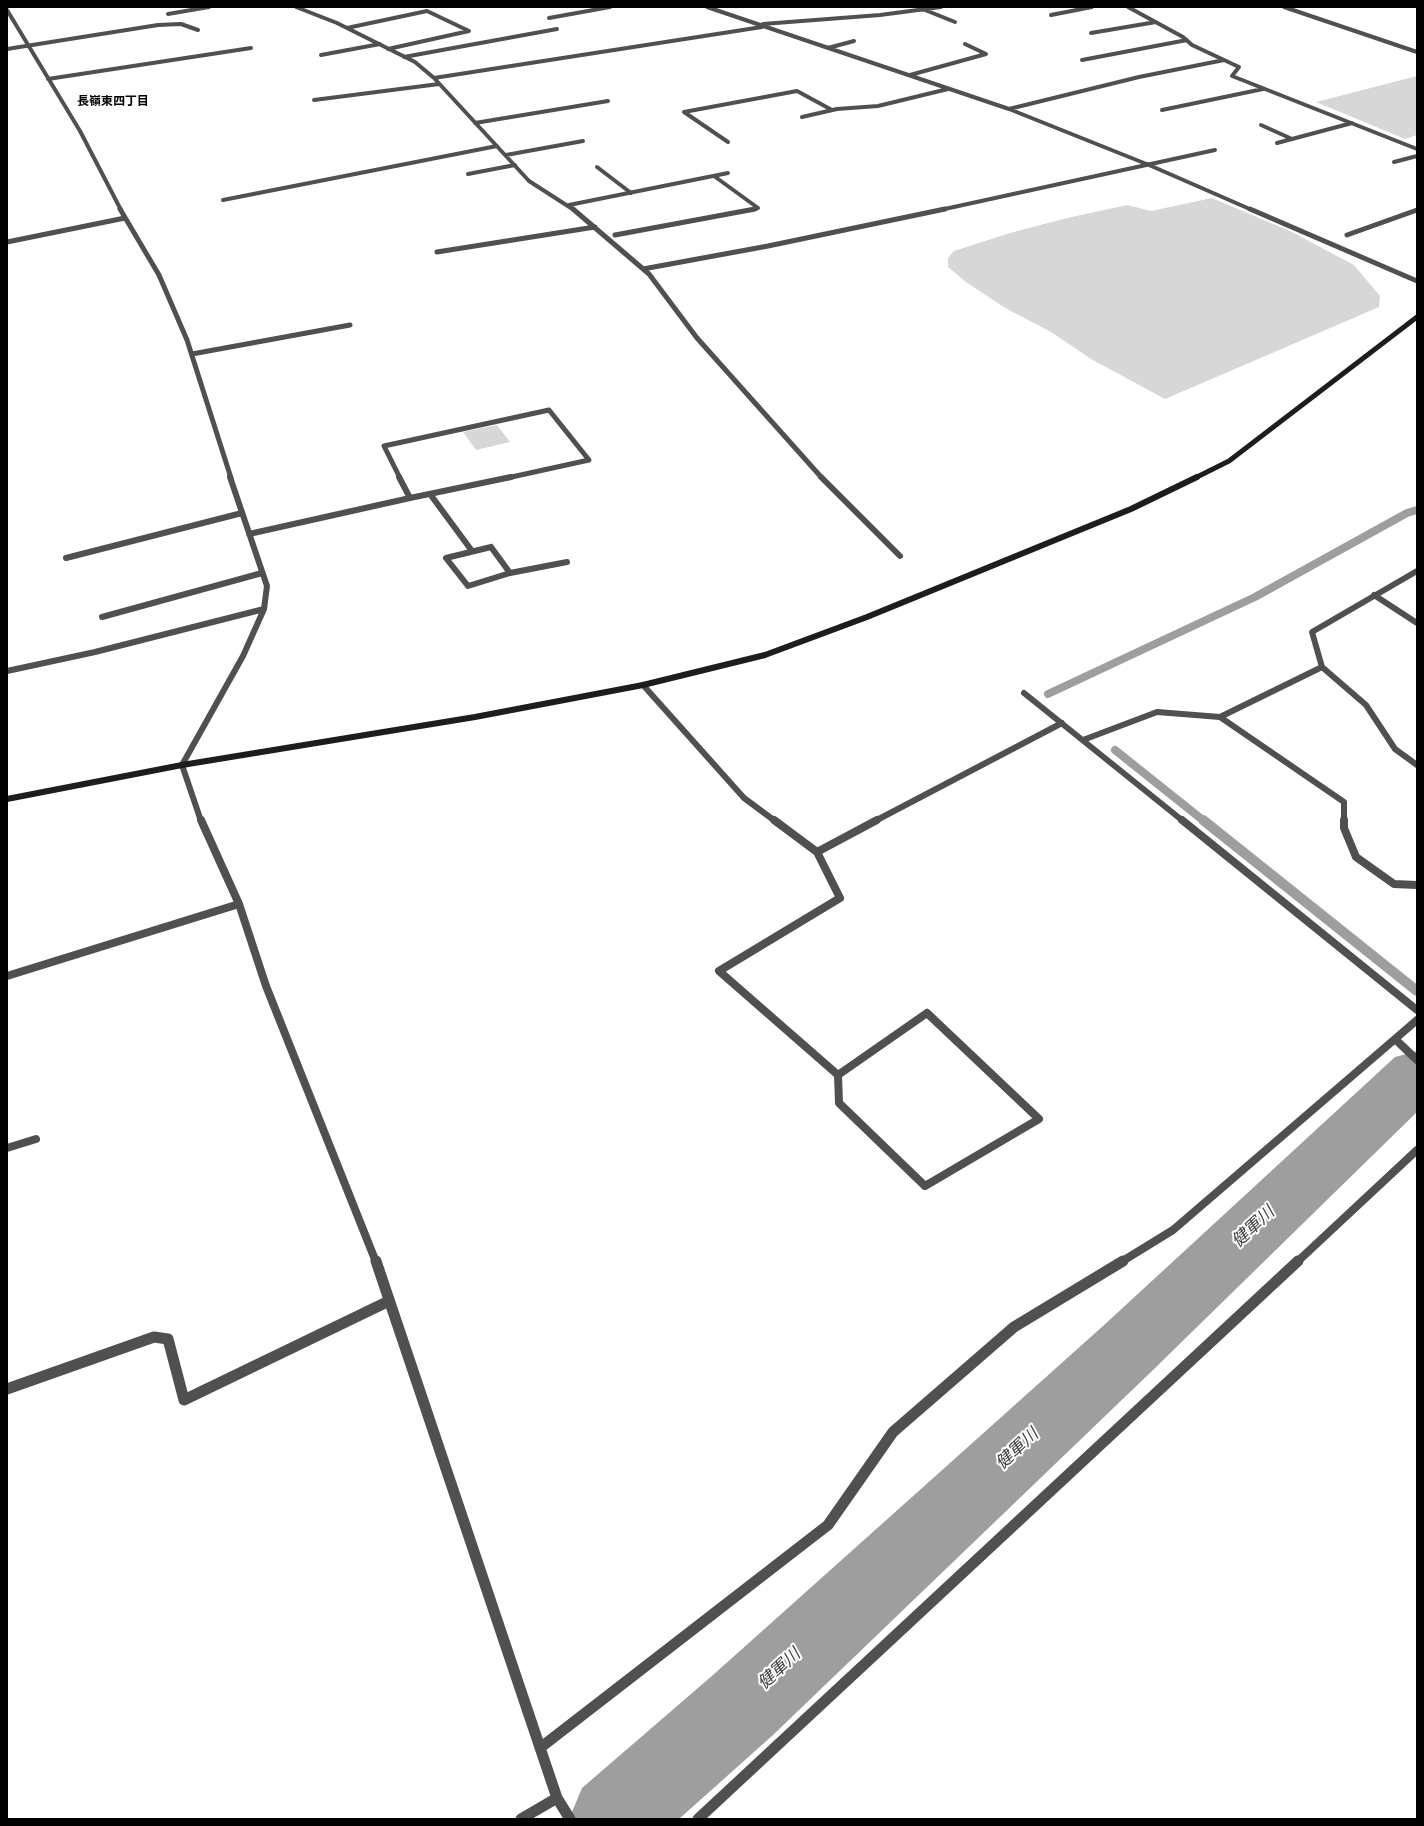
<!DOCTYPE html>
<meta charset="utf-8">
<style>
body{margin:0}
#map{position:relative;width:1424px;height:1826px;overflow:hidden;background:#fff;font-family:"Source Sans 3",sans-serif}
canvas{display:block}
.frame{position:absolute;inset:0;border:8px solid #000;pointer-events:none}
</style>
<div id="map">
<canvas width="1424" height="1826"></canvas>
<div class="frame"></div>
</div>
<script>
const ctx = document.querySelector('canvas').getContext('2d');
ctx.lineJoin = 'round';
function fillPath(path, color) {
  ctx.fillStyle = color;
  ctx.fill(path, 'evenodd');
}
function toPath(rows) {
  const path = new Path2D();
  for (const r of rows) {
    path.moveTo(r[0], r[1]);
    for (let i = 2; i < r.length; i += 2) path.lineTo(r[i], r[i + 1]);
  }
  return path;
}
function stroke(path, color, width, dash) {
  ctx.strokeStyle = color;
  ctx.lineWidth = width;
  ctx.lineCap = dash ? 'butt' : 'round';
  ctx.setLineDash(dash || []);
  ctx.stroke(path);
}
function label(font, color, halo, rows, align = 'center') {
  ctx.font = font + ' "Source Sans 3","Noto Sans JP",sans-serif';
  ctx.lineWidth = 4;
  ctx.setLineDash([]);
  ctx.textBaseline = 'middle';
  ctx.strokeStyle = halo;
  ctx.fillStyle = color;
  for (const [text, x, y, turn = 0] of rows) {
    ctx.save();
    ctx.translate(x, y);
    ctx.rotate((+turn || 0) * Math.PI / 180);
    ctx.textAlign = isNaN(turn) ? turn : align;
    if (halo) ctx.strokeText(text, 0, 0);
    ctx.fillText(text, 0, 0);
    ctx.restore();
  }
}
const green = toPath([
 [1417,76,1417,135,1405,139,1316,102],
 [1212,198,1292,232,1354,265,1380,296,1379,307,1165,399,1091,359,1051,332,1007,309,966,282,948,267,948,258,954,251,1010,233,1067,218,1127,205,1151,211],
 [497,425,510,442,476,450,463,432]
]);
const streamFar1 = toPath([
 [1048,694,1255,597,1407,513,1417,510],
 [1115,750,1204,821]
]);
const stream = toPath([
 [1203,820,1417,991]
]);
const river = toPath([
 [1417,1051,1417,1112,1153,1370,773,1735,679,1819,569,1819,582,1788,713,1675,912,1497,1103,1326,1395,1057,1417,1051]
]);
const streetFar4 = toPath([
 [296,7,337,23,415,62,434,78,529,181,574,210],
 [707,7,1009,109,1149,165,1252,210],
 [1128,7,1183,37,1192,45,1239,67,1232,76,1417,149],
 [1284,7,1417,52],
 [7,10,80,131,121,210],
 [925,10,955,22],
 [168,14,209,7],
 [1051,15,1092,7],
 [549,18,610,7],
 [763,24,880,15,941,7],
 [347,28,427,11,469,31,388,49],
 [1091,33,1156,22],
 [828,48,854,41],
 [7,49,158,25,181,24,198,30],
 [321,55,380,44],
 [404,57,557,29],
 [1082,60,1187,40],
 [910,75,986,54,965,44],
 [434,78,762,27],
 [48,79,251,48],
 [314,100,439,84],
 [1009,109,1139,77,1224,60],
 [1162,110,1263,89],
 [802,117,837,109,878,106,948,89],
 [475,123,608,101],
 [1261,125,1292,139],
 [728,142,684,112,797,91,832,110],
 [1277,143,1352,123],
 [506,155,583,141],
 [1394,162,1417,156],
 [597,167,631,193],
 [468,174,515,165],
 [714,176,758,208,750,210],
 [223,200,497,146],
 [569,205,728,173],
 [940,210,1215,150]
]);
const streetFar3 = toPath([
 [120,209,159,275,187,340,231,478],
 [573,209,649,274,697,338,822,478],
 [1250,209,1417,281],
 [615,235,755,209],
 [1347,235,1417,210],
 [7,242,125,218],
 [437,252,595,227],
 [643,269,768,246,945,209],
 [192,354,350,325],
 [400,478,384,446,549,410,589,460,507,478]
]);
const streetFar2 = toPath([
 [399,477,410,498],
 [821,477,900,556],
 [430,494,472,551],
 [410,498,511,477],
 [249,534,410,498],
 [491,547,510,573,468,586,446,558,491,547],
 [66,558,242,513],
 [1417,571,1312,632,1322,667,1366,705,1395,749,1417,765],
 [510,573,567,562],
 [1374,595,1417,623],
 [102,617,262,573],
 [7,671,95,652,264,609],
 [643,685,744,798,775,821],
 [1024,693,1183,821],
 [1220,717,1322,667],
 [1083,740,1157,712,1220,717,1344,802,1344,821],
 [201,821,182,765,243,656,264,609,267,586,230,477],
 [875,821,1062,723]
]);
const streetFar1 = toPath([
 [201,820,239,904,266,986,376,1262],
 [774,820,817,852,840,898,719,971,838,1075],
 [1182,820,1417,1010],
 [1344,820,1344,828,1356,857,1394,884,1417,885],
 [817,852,877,820],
 [7,976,239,904],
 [927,1013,1039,1119,925,1186,839,1103,838,1075,927,1013],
 [1417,1020,1395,1039,1417,1060],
 [7,1148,36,1139],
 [1121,1262,1173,1230,1395,1039],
 [1297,1262,1417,1150]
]);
const street = toPath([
 [376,1261,557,1798,570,1819],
 [7,1389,154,1337,168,1339,184,1400,389,1301],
 [540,1748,828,1525,893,1432,1014,1327,1123,1261],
 [521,1819,557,1798],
 [698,1819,1298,1261]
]);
const secondaryFar1 = toPath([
 [1195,478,1229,461,1417,317]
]);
const secondary = toPath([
 [7,799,182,765,475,717,643,685,765,655,867,617,1131,509,1197,477]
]);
const farNeighbourhoodnames = [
 ["長嶺東四丁目",113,102]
];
const nearWaternames = [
 ["健軍川",1254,1228,-43],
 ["健軍川",1018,1450,-43],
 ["健軍川",780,1670,-43]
];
fillPath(green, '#d7d7d7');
stroke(streamFar1, '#9e9e9e', 8);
stroke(stream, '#9e9e9e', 10);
fillPath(river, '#9e9e9e');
stroke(streetFar4, '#505050', 4);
stroke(streetFar3, '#505050', 5);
stroke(streetFar2, '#505050', 6);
stroke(streetFar1, '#505050', 8);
stroke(street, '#505050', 11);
stroke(secondaryFar1, '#1d1d1d', 5);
stroke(secondary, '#1d1d1d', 6);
label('bold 12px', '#000', '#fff', farNeighbourhoodnames);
label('italic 17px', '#3f3f3f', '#fff', nearWaternames);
</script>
